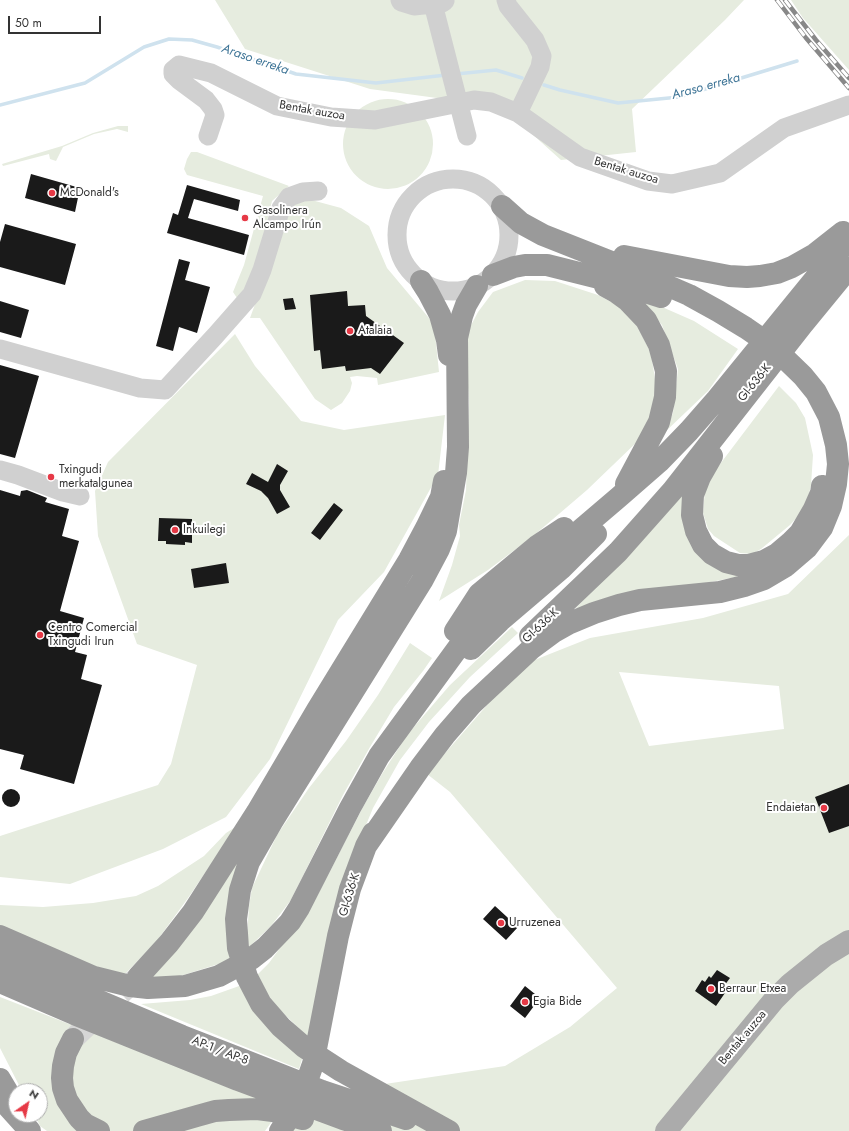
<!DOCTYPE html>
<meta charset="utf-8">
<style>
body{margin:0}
#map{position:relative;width:849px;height:1131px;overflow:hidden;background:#fff;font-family:Jost,sans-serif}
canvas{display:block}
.north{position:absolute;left:8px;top:1083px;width:40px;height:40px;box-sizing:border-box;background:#fff;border:1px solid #adadad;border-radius:50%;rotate:34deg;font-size:11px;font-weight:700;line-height:16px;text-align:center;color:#333}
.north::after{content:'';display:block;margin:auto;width:14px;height:18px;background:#e63946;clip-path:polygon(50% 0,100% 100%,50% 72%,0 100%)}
.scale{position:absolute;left:8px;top:16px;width:93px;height:18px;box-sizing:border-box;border:2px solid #333;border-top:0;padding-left:5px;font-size:12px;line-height:14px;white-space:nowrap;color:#333;-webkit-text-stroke:3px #fff;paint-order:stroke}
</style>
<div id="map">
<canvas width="849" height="1131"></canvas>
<div class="north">N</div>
<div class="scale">50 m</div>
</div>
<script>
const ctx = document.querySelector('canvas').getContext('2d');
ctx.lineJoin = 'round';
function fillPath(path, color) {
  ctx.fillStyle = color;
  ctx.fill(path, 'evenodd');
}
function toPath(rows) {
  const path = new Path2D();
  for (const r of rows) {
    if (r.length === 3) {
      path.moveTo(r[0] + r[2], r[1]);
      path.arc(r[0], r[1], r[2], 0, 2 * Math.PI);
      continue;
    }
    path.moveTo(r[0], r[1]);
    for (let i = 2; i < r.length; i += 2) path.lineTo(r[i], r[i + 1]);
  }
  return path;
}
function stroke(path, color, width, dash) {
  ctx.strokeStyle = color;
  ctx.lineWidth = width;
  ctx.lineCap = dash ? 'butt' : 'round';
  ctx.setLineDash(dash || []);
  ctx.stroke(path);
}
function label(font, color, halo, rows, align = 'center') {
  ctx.font = font + ' Jost,sans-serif';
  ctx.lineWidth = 4;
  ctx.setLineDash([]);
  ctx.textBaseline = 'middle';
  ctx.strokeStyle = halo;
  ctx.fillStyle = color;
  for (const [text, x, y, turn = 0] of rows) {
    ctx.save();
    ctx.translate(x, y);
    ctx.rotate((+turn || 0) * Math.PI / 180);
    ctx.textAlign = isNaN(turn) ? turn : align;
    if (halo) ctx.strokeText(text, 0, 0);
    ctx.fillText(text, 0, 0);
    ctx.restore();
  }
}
const green = toPath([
 [215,0,744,0,725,20,632,109,636,152,561,160,511,115,437,98,370,89,245,49],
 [791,0,849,0,849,70,803,18],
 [388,144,45],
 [118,126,128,126,128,132,117,129,94,134,63,147,56,161,50,159,49,154,3,166,2,164,62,146,93,133],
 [191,152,197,152,289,186,272,201,253,278,237,298,233,292,244,265,263,196,187,175,184,169,187,159],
 [304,198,341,208,369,226,387,268,434,324,439,372,378,385,377,378,357,376,350,377,352,383,350,391,342,403,331,410,315,399,260,318,250,318,292,203],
 [525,280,555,281,598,295,619,306,637,326,651,353,656,386,651,416,639,440,587,490,532,537,488,570,439,601,452,565,460,536,459,525,466,490,469,403,467,371,468,331,478,312,493,292],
 [637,296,694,321,738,349,708,391,665,432,673,413,678,369,662,325],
 [235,334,255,366,301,421,344,430,445,415,438,475,384,572,338,620,270,759,226,817,163,849,70,884,0,877,0,836,158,785,171,764,197,665,137,644,98,536,95,491,108,462],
 [779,386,796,403,805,418,813,455,811,485,808,498,800,514,790,525,761,549,752,554,740,553,714,536,708,529,703,513,705,489,711,476],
 [683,493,684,526,751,574,575,609],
 [849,535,849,1131,293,1131,296,1122,385,1084,505,1066,570,1027,617,988,450,792,427,774,522,665,590,638,703,618,788,594],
 [619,672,779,686,784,729,649,746],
 [512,627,518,633,470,677,429,722,400,760,373,808,355,852,309,1038,279,1009,261,987,257,975,269,963,315,900,363,807,382,774,407,735,450,685],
 [410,643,432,658,423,671,394,707,370,747,343,795,291,900,271,926,249,947,247,937,249,906,252,888,277,835,309,788,346,741,378,695],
 [237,826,188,898,156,942,122,977,0,931,0,905,43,907,93,903,136,896,158,886,204,856,226,833],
 [243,850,232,956,225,962,177,977,145,980],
 [242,985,302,1052,302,1059,299,1069,141,1004,190,1000,211,996],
 [0,997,282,1107,265,1131,47,1131,40,1126,35,1115,40,1115,40,1091,22,1091,0,1048]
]);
const stream = toPath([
 [456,74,496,70,522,78],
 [544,85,560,90,618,103,679,97,797,61],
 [0,105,85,83,144,47,169,39,192,40,217,47,296,74,376,83,446,75]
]);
const building = toPath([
 [31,174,80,188,75,212,25,198],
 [187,185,240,200,238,211,194,199,188,218,249,235,244,255,167,233,173,213,178,215],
 [5,224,76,244,65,285,0,267,0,242],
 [179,259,190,262,185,280,210,287,197,333,179,327,173,351,156,346],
 [347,291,348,306,365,305,366,316,404,343,380,374,371,368,346,371,345,366,322,369,320,350,314,351,310,295],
 [293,298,296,309,285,310,283,299],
 [0,301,29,310,21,338,0,332],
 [0,365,39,376,15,458,0,454],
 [277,464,288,471,280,485,280,490,290,507,277,514,268,498,261,491,246,484,252,473,268,482],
 [0,490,20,496,21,491,27,490,47,498,45,502,69,509,62,536,79,541,60,611,84,618,75,652,87,655,81,679,102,685,74,784,20,769,24,755,0,749],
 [334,503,343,510,320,540,311,533],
 [159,518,192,519,192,543,185,542,185,545,166,544,166,541,158,541],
 [226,563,229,583,194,588,191,569],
 [849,784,849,826,829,833,815,797],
 [11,798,9],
 [495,906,518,927,506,940,483,919],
 [717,970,730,978,724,986,727,988,723,992,725,993,716,1006,695,991,702,980,705,982,709,976,711,978],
 [525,986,540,998,525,1018,510,1006]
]);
const highwayTunnel = toPath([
 [73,1039,138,977]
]);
const minor = toPath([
 [400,0,401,2,414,6,442,3,445,1],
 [432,0,467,136],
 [506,0,508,6,535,40,542,56,540,67,518,113],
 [208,136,215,115,213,109,206,100,179,80,173,74,173,70,179,65,211,73,277,106,331,117,375,120,474,100,491,102,518,113,580,157,648,181,672,184,720,173,784,128,849,105],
 [453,235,56],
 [0,349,140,388,165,390,215,336,252,294,262,270,281,208,289,197,303,192,318,191],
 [0,470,18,475,63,492,80,496]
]);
const major = toPath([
 [666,1131,774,1000,790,984,826,955,849,941]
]);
const highway = toPath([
 [624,256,729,276,747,277,760,276,777,273,792,267,815,254,843,232],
 [493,275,514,267,525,265,547,265,611,281,661,297],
 [421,281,428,292,440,315,447,340,449,355],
 [605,286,616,292,627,300,646,320,659,345,666,371,665,397,659,422,626,484],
 [712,456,700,477,693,495,692,515,696,531,703,545,712,554,726,562,738,565,749,565,764,561,777,554,790,543,800,533,814,509,821,493,822,486],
 [455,631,479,594,537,546,564,528],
 [530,636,618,552,673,490,803,324,849,268],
 [471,649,500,621,561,569,596,534],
 [366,846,420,768,445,735,471,705,531,649,554,632,570,623,594,613,619,605,640,600,720,592,744,586,764,579,786,566,807,548,822,528,831,506,836,484,838,464,836,445,829,417,816,392,803,376,772,346,746,328,718,311,689,295,629,269,543,235,521,223,502,206],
 [0,936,94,977,130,986,148,988,185,986,219,976,251,959,265,948,290,922,299,908,350,808,379,756,471,630,490,607,619,497,659,462,689,431,717,399,823,269,849,240],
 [0,959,182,1036,241,1059,322,1091,406,1119],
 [138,977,169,943,193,912,257,812,317,710,409,560,426,528,441,497,444,481],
 [0,982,74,1014,238,1080,343,1119,381,1131],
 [73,1039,66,1053,63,1066,62,1078,63,1088,67,1100,79,1118,85,1124,99,1131],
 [0,1079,16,1106],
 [0,1098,30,1131],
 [144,1131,197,1116,215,1111,229,1110,257,1109,273,1111,303,1119],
 [280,1131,294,1111,302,1095,313,1064,338,936,350,889,366,846,373,833],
 [449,1131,341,1071,304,1047,281,1027,261,1004,247,977,238,948,236,919,240,890,249,862,272,822,422,581,439,549,446,531,456,473,458,447,457,338,462,316,466,305,477,286]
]);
const rail = toPath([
 [777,0,806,38,849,88],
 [785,0,816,40,849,78]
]);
const markers = [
 [52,193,4,"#e63946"],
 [245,218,4,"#e63946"],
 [350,331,4,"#e63946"],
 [51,477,4,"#e63946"],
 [175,530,4,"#e63946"],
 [40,635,4,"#e63946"],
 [824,808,4,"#e63946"],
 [501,923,4,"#e63946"],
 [711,989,4,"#e63946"],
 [525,1002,4,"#e63946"]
];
const streetNames = [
 ["Bentak auzoa",312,111,10],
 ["Bentak auzoa",626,171,17],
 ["GI-636-K",755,383,-51],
 ["GI-636-K",541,626,-43],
 ["GI-636-K",350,895,-73],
 ["Bentak auzoa",743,1038,-50],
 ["AP-1 / AP-8",220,1051,21]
];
const poiNames = [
 ["McDonald's",60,193],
 ["Gasolinera",253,211],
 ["Alcampo Irún",253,225],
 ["Atalaia",358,331],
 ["Txingudi",59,470],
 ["merkatalgunea",59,484],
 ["Inkuilegi",183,530],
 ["Centro Comercial",48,628],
 ["Txingudi Irun",48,642],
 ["Endaietan",816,808,"right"],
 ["Urruzenea",509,923],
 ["Berraur Etxea",719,989],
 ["Egia Bide",533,1002]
];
const waterNames = [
 ["Araso erreka",255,60,19],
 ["Araso erreka",706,87,-15]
];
fillPath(green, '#e6ecdf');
stroke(stream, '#cfe2ee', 3.5);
fillPath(building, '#1a1a1a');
stroke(highwayTunnel, '#d6d6d6', 22, [22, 11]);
stroke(minor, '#d0d0d0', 19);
stroke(major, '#ababab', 22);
stroke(highway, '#9a9a9a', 22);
stroke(rail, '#888', 4.5);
stroke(rail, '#fff', 3, [9]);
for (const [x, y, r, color] of markers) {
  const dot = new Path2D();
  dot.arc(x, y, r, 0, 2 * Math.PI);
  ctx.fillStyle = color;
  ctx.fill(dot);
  stroke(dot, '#fff', 1.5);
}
label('12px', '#333', '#fff', streetNames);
label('12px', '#333', '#fff', poiNames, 'left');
label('italic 13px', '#3f7597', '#fff', waterNames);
</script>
